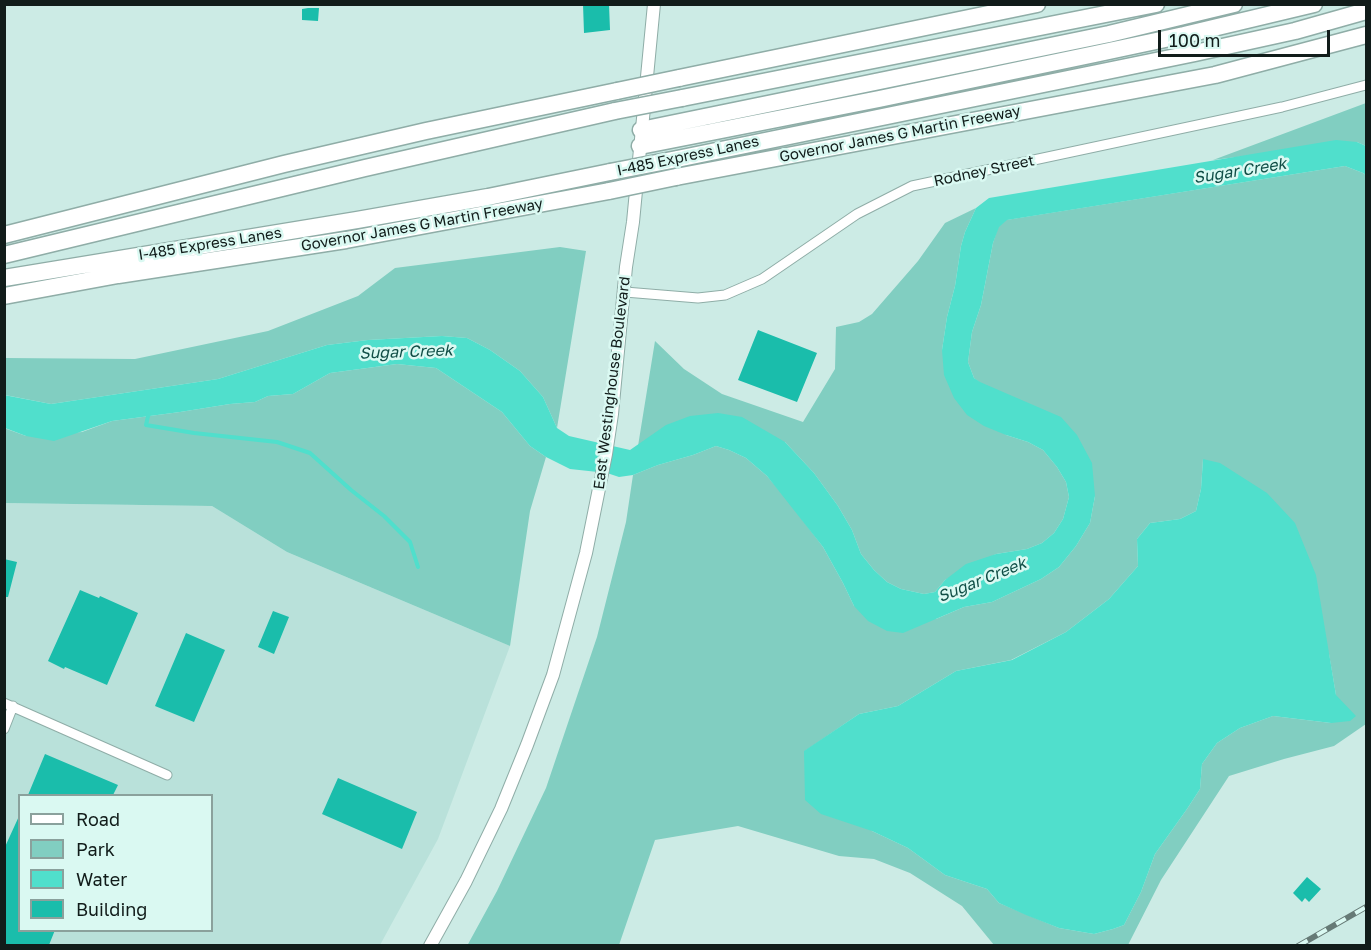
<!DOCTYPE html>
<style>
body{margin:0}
#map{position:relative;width:1371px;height:950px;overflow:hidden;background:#ccebe5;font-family:"Golos Text",sans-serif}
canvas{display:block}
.frame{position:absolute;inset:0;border:6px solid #111c1a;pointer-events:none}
.legend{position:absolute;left:18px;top:794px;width:195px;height:138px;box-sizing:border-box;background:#daf9f2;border:2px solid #8aa19c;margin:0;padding:8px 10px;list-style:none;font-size:18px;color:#111c1a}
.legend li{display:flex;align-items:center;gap:12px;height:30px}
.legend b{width:30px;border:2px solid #8aa19c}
.scale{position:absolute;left:1158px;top:30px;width:172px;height:27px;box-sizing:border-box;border:3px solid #111c1a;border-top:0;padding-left:8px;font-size:18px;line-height:21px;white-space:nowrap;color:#111c1a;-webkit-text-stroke:4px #daf9f2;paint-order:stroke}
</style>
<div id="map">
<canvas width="1371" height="950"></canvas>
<div class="frame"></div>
<ul class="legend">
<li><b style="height:8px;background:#fff"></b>Road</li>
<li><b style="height:16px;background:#81cec1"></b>Park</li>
<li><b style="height:16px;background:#50dfcc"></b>Water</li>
<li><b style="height:16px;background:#1abdab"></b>Building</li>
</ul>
<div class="scale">100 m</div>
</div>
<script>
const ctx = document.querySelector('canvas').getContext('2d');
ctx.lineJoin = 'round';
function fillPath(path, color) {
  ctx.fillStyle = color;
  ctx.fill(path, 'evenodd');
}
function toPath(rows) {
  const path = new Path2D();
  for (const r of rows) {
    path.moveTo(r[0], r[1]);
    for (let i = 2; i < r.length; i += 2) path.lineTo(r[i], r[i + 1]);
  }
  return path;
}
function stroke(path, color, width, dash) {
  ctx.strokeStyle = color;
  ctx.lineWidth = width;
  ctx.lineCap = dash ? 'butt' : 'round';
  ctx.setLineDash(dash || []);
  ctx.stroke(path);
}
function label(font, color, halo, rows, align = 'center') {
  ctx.font = font + ' "Golos Text",sans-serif';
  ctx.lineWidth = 5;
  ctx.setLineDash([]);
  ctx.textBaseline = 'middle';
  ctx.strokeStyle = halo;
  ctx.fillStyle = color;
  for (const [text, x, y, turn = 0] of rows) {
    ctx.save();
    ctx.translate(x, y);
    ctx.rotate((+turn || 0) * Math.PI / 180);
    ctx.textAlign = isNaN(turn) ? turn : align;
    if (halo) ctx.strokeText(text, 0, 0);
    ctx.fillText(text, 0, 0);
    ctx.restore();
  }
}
const built = toPath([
 [5,503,212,506,287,552,510,646,438,839,380,945,5,946],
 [20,796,212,796,212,930,20,930]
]);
const green = toPath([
 [1366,103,1366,146,1357,142,1213,160],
 [1345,166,1363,173,1366,175,1366,724,1334,746,1284,759,1229,776,1161,880,1128,945,994,945,962,906,910,873,874,859,839,856,738,826,655,840,619,945,467,946,497,891,546,788,597,637,626,522,633,475,658,465,693,455,716,446,729,450,746,458,767,476,786,498,823,547,843,583,854,606,936,619,964,607,992,602,1041,579,1059,567,1076,546,1090,523,1095,496,980,383,974,378,968,362,972,332,981,305,993,243,998,227,1006,220],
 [1203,459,1329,654,1336,695,1331,723,1273,716,1240,728,1217,743,1202,764,1200,789,1187,809,1155,854,1141,892,1124,925,1113,929,1094,934,1059,928,999,903,987,889,945,875,908,848,872,831,805,751,859,714,898,706,956,671,1011,660,1066,632,1109,599,1138,566,1137,539,1150,523,1180,519,1196,511,1201,489],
 [976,208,965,232,961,246,955,286,947,317,942,350,1006,435,1028,442,1043,450,1057,467,1066,482,1069,497,1063,519,1054,533,1042,543,1027,549,996,554,945,580,935,592,924,594,901,589,887,582,874,570,861,554,852,530,838,506,814,473,785,442,638,446,655,341,684,369,722,394,803,422,835,369,836,327,859,322,872,314,918,261,945,223],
 [560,247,586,251,557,428,543,397,520,371,490,350,467,338,442,336,368,340,327,345,218,379,51,404,5,395,5,358,135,359,268,331,358,296,395,268],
 [397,364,436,368,502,412,530,446,546,457,530,511,510,646,287,552,212,506,5,503,4,428,26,436,82,432,112,421,180,412,230,404,255,402,268,396,293,394,330,373]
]);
const water = toPath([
 [1336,140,1357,142,1366,146,1366,175,1363,173,1345,166,1007,220,999,227,993,243,981,305,972,332,968,362,974,378,980,382,1061,417,1077,435,1092,463,1095,496,1090,523,1076,546,1059,567,1041,579,992,602,964,607,903,633,887,631,868,621,854,606,843,583,823,547,767,476,746,458,729,450,716,446,693,455,658,465,633,475,619,477,607,473,570,469,546,457,530,446,502,412,436,368,397,364,330,373,293,394,268,396,255,402,230,404,180,412,112,421,54,441,26,436,5,428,4,395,51,404,218,379,327,345,368,340,442,336,467,338,490,350,520,371,543,397,557,428,569,436,630,450,666,425,690,416,718,413,742,417,785,442,814,473,838,506,852,530,861,554,874,570,887,582,901,589,924,594,935,592,945,580,966,564,996,554,1027,549,1042,543,1054,533,1063,519,1069,497,1066,482,1057,467,1043,450,1028,442,1006,435,984,426,967,415,954,398,944,375,942,350,947,317,955,286,961,246,965,232,976,208,989,198],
 [1203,459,1220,463,1267,493,1295,523,1316,575,1336,695,1356,716,1350,721,1331,723,1273,716,1240,728,1217,743,1202,764,1200,789,1187,809,1155,854,1141,892,1124,925,1113,929,1094,934,1059,928,1026,915,999,903,987,889,945,875,908,848,872,831,821,814,805,800,804,751,859,714,898,706,956,671,1012,660,1066,632,1109,599,1138,566,1137,539,1150,523,1180,519,1196,511,1201,489]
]);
const stream = toPath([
 [149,412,146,425,194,433,277,442,310,453,351,490,384,516,410,542,418,567]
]);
const building = toPath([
 [583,4,609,4,610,30,584,33],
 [308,8,319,8,318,21,302,20,302,9],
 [758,330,817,353,797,402,738,380],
 [4,559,17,562,8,597,4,597],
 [80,590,99,598,100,596,138,613,107,685,65,667,64,669,48,661],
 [273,611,289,617,274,654,258,647],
 [186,633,225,650,194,722,155,706],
 [45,754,118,785,113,795,28,795],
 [338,778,417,812,402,849,322,814],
 [20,814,20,930,55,930,49,945,4,945,4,849],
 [1307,877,1321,889,1309,902,1305,898,1302,902,1293,893]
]);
const street = toPath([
 [625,292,698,298,725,295,762,279,857,214,912,186,1282,107,1366,85],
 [4,703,167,775],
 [4,729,13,706]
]);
const secondary = toPath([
 [430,946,466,881,501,809,527,745,553,675,586,553,606,454,612,414,626,267,633,222,654,4]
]);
const highway = toPath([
 [679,78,1037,4],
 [682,98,1156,4],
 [641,130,1109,34,1234,4],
 [640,146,879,99,1095,54,1184,35,1314,4],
 [677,159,1195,53,1295,31,1366,11],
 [676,177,1215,75,1366,35],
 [4,235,284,164,426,131,617,91],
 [4,255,365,168,615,111],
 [4,278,357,220,488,197,610,172],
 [4,296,118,275,346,240,609,191]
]);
const rail = toPath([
 [1298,946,1366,907]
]);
const highwayBridge = toPath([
 [617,91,679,78],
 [615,111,682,98],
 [610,172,677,159],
 [609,191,676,177]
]);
const streetNames = [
 ["Governor James G Martin Freeway",900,134,-11],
 ["I-485 Express Lanes",688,156,-12],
 ["Rodney Street",984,171,-12],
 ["Governor James G Martin Freeway",422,225,-10],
 ["I-485 Express Lanes",210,244,-9],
 ["East Westinghouse Boulevard",612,383,-83]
];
const waterNames = [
 ["Sugar Creek",1240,171,-9],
 ["Sugar Creek",406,352,-2],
 ["Sugar Creek",982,580,-22]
];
fillPath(built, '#b9e1da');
fillPath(green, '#81cec1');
fillPath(water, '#50dfcc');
stroke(stream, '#50dfcc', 4);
fillPath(building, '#1abdab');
stroke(street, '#8fada7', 11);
stroke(secondary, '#8fada7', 14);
stroke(highway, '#8fada7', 19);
stroke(street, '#fff', 9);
stroke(secondary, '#fff', 12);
stroke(highway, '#fff', 16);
stroke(rail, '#667a76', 6);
stroke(rail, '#daf9f2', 4, [11]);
stroke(highwayBridge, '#8fada7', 19, []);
stroke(highwayBridge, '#fff', 16);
label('15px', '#111c1a', '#daf9f2', streetNames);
label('italic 16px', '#104e46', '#daf9f2', waterNames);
</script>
